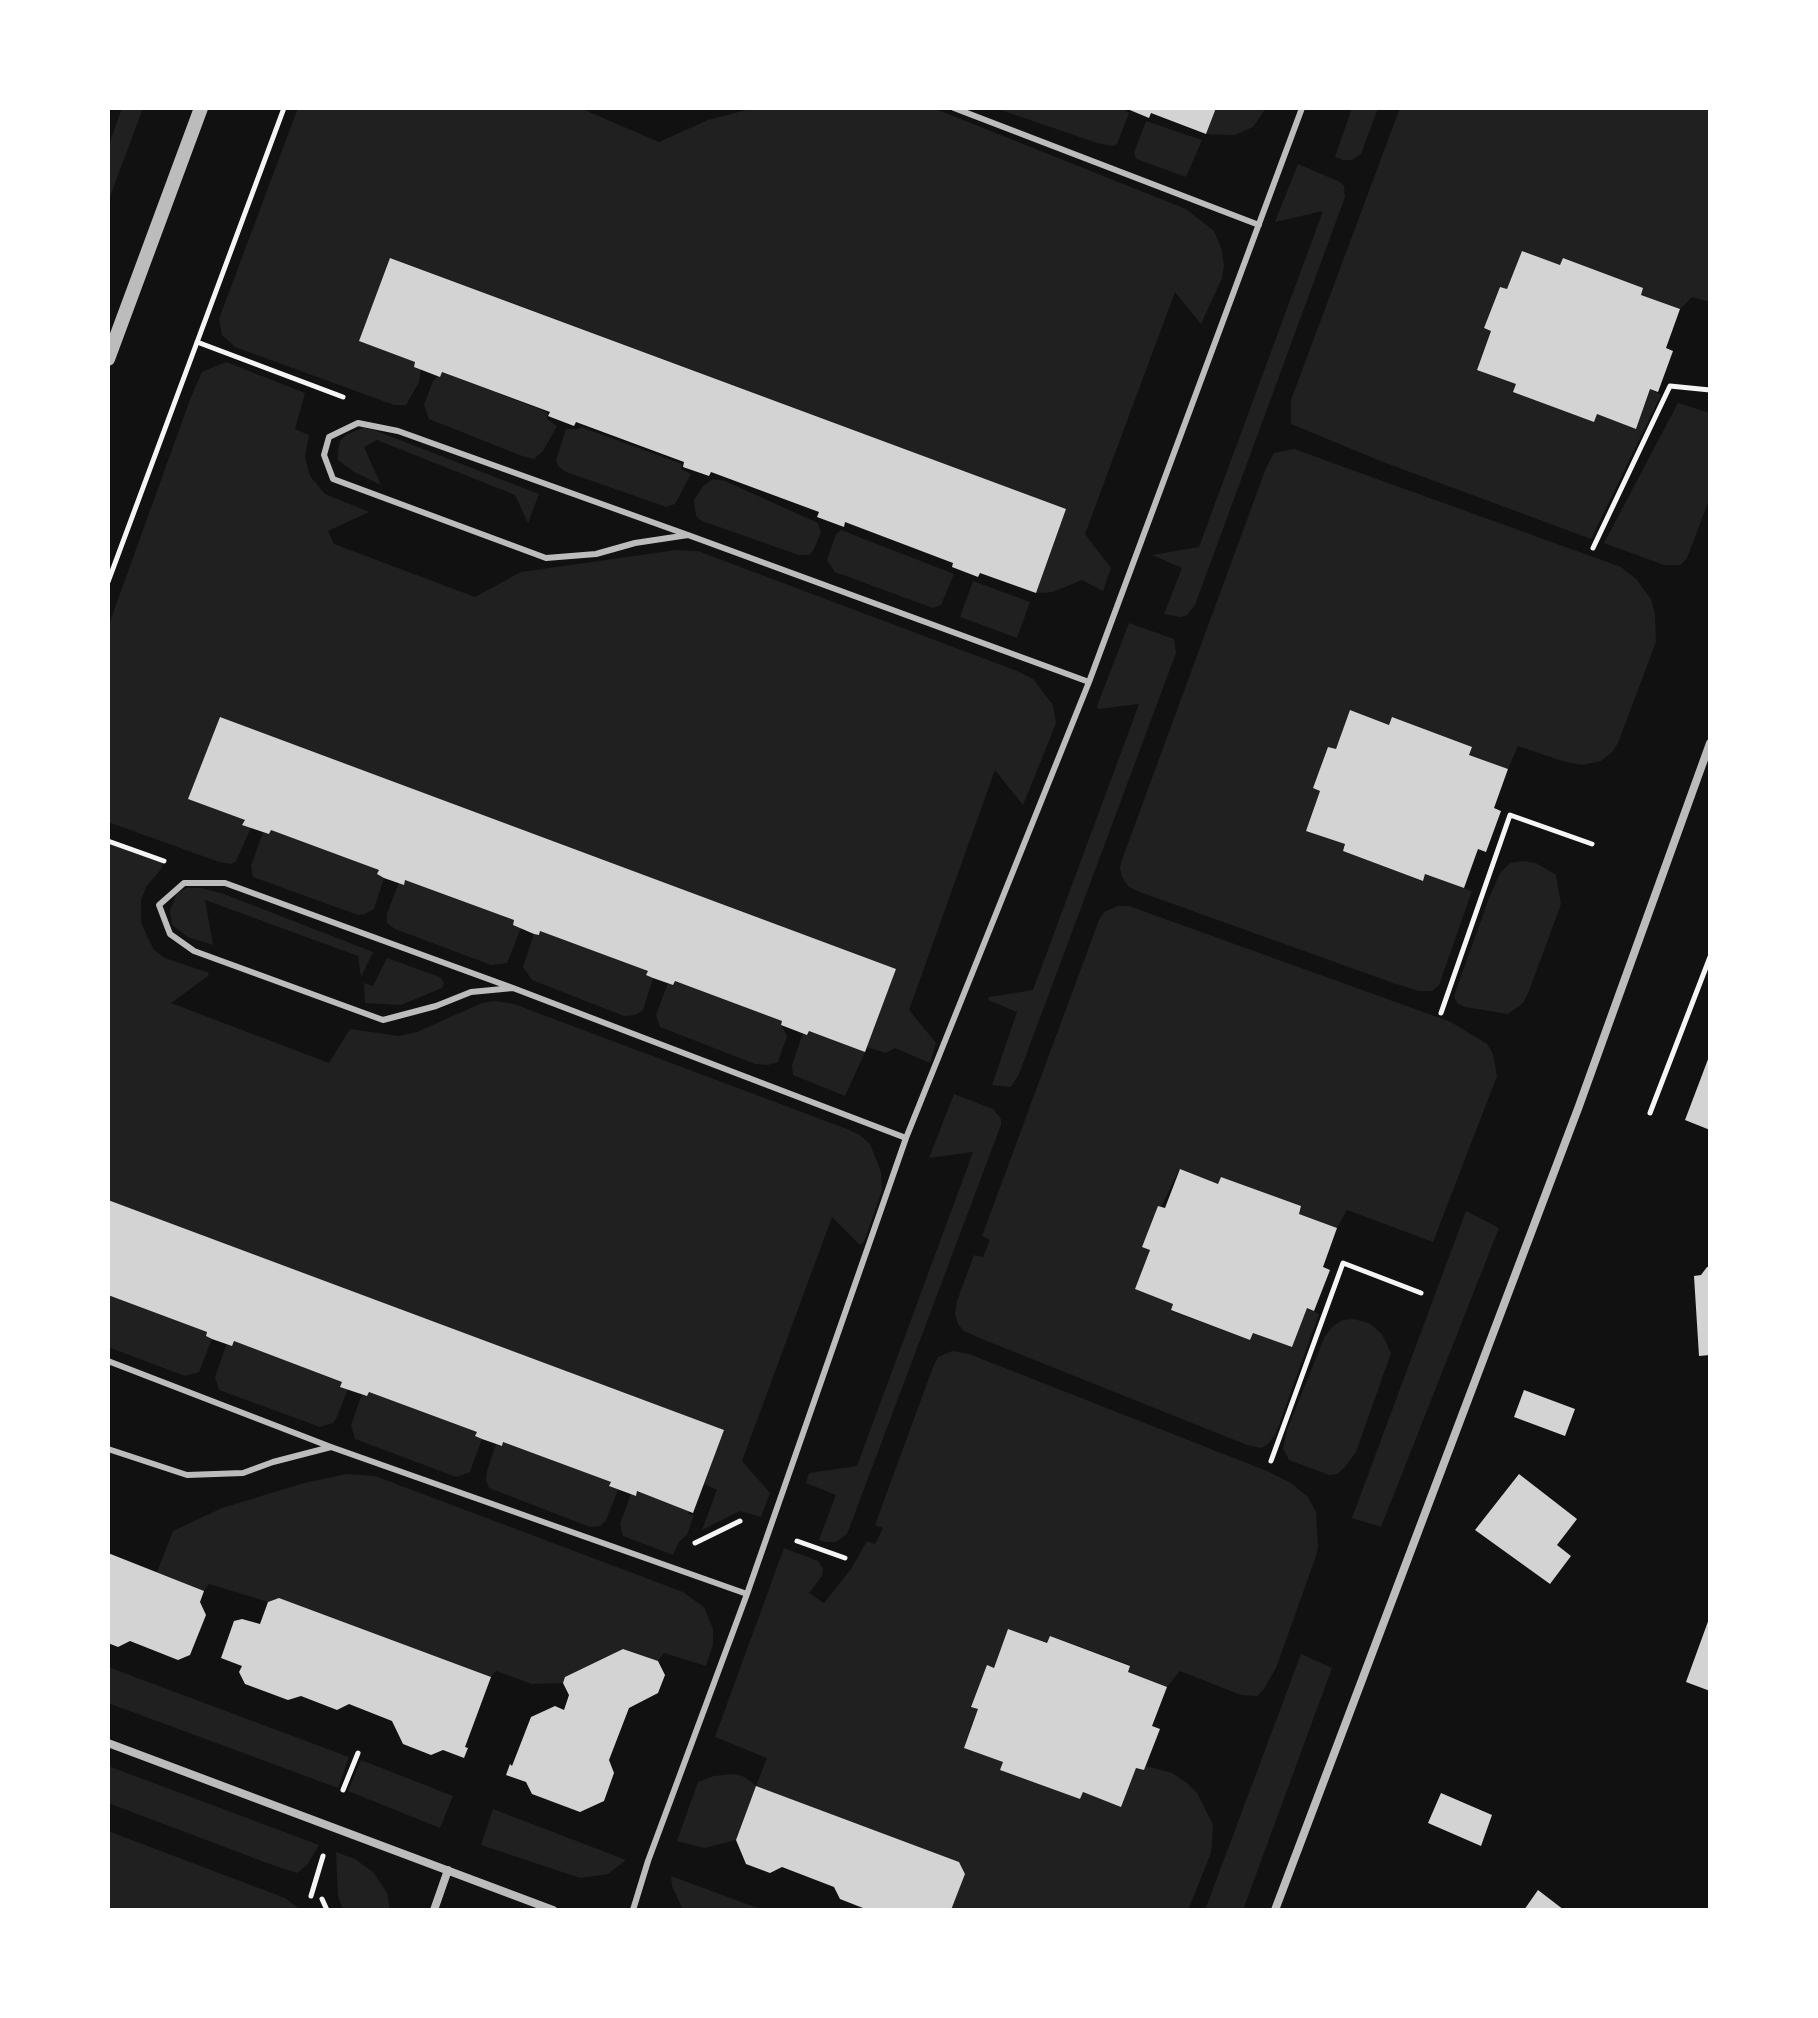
<!DOCTYPE html>
<style>
body{margin:0}
#map{position:relative;width:1818px;height:2018px;overflow:hidden;background:#111;font-family:"Public Sans",sans-serif}
canvas{display:block}
.frame{position:absolute;inset:0;border:110px solid #fff;pointer-events:none}
</style>
<div id="map">
<canvas width="1818" height="2018"></canvas>
<div class="frame"></div>
</div>
<script>
const ctx = document.querySelector('canvas').getContext('2d');
ctx.lineJoin = 'round';
function fillPath(path, color) {
  ctx.fillStyle = color;
  ctx.fill(path, 'evenodd');
}
function toPath(rows) {
  const path = new Path2D();
  for (const r of rows) {
    path.moveTo(r[0], r[1]);
    for (let i = 2; i < r.length; i += 2) path.lineTo(r[i], r[i + 1]);
  }
  return path;
}
function stroke(path, color, width, dash) {
  ctx.strokeStyle = color;
  ctx.lineWidth = width;
  ctx.lineCap = dash ? 'butt' : 'round';
  ctx.setLineDash(dash || []);
  ctx.stroke(path);
}
const green = toPath([
 [122,108,143,108,108,202,108,147],
 [298,108,580,108,659,142,708,120,754,108,933,108,1186,209,1214,231,1221,248,1224,265,1222,278,1201,324,1175,292,1085,534,1111,568,1103,591,1082,580,1053,592,1036,593,1066,509,391,258,359,341,415,362,421,369,419,382,406,405,394,405,235,347,222,335,219,319],
 [1001,108,1121,108,1129,113,1117,144,1113,146,1097,143,1001,110],
 [1216,108,1266,108,1253,127,1235,135,1206,134],
 [1352,108,1378,108,1361,154,1352,160,1343,160,1335,157],
 [1400,108,1710,108,1710,302,1692,297,1680,309,1641,295,1643,288,1564,258,1560,265,1522,251,1507,289,1500,287,1484,328,1491,331,1477,369,1516,384,1594,422,1597,414,1636,429,1650,389,1661,395,1591,539,1383,462,1291,424,1291,400],
 [1146,121,1202,140,1186,177,1136,159,1134,152],
 [1298,164,1340,182,1344,186,1345,197,1195,605,1187,615,1181,617,1164,614,1182,568,1152,555,1199,547,1323,211,1275,222],
 [226,362,305,393,295,429,309,435,305,457,310,476,325,494,369,512,328,531,334,544,475,597,521,572,676,550,698,551,1017,671,1033,679,1053,705,1056,723,1049,741,1023,805,995,770,909,1010,936,1043,930,1063,895,1048,886,1053,867,1047,896,969,220,717,189,799,245,820,243,825,251,828,236,861,231,864,219,862,108,822,108,627,191,397,202,372],
 [442,372,547,412,547,419,557,426,543,451,534,459,522,456,429,419,424,405,433,381],
 [1678,403,1710,413,1710,497,1687,558,1681,565,1664,565,1604,543],
 [581,427,682,464,681,469,691,474,675,504,666,507,658,504,566,472,558,466,556,460,566,429,579,429],
 [363,428,374,430,539,494,528,523,515,495,377,440,364,447,381,485,354,472,338,460,338,451,340,441,346,435],
 [1294,449,1621,567,1636,579,1651,599,1655,614,1656,642,1618,743,1612,752,1601,761,1582,765,1562,761,1518,746,1508,769,1469,755,1472,747,1392,717,1389,725,1351,710,1336,749,1328,747,1313,788,1320,791,1306,831,1345,844,1343,851,1422,881,1425,874,1472,891,1439,985,1432,991,1419,991,1393,983,1137,891,1129,887,1122,877,1120,867,1123,857,1266,468,1274,453],
 [713,479,725,481,818,523,821,533,813,551,809,555,799,555,702,521,696,516,694,500,703,486],
 [841,530,954,574,941,605,933,608,835,572,827,560,836,534],
 [973,581,1030,602,1017,638,960,617],
 [1129,623,1174,639,1176,653,1019,1074,1011,1087,992,1085,1017,1012,988,1000,989,997,1033,990,1139,704,1098,709,1097,706],
 [271,830,379,870,378,874,384,878,374,909,365,914,358,915,253,877,251,866,263,832,269,834],
 [108,841,163,862,162,868,146,887,141,901,141,922,147,936,154,950,165,958,209,973,208,976,171,1003,329,1063,350,1029,399,1036,417,1032,482,1003,496,1001,514,1004,847,1129,860,1135,870,1144,881,1172,882,1190,864,1242,860,1245,832,1217,742,1461,770,1493,761,1517,740,1511,702,1530,717,1490,704,1484,723,1430,108,1200],
 [1523,861,1536,863,1556,875,1561,904,1529,991,1523,1003,1508,1014,1465,1007,1457,1003,1454,996,1489,898,1500,873,1510,863],
 [405,880,514,920,513,925,521,928,507,963,491,965,395,929,387,923,387,914,399,882,404,884],
 [187,888,201,888,224,894,373,952,361,977,358,956,205,900,213,945,188,937,172,925,170,910,177,893],
 [1118,906,1129,906,1451,1022,1487,1044,1493,1054,1497,1076,1433,1242,1347,1210,1337,1228,1299,1214,1301,1206,1221,1177,1218,1184,1179,1170,1142,1246,1150,1250,1135,1289,1173,1304,1171,1311,1250,1340,1253,1333,1291,1347,1307,1308,1319,1314,1276,1433,1268,1444,1261,1448,1247,1445,982,1339,964,1331,958,1324,955,1314,957,1301,974,1255,983,1257,990,1240,982,1236,1099,920,1104,912],
 [540,931,648,971,647,975,653,978,643,1010,635,1015,624,1016,532,980,523,967,534,934,539,935],
 [387,958,440,977,444,983,442,988,401,1005,365,1003,364,983,373,986],
 [675,981,782,1021,781,1025,787,1036,778,1062,768,1065,755,1064,660,1027,656,1015,668,983,672,985],
 [809,1031,865,1052,845,1096,793,1075,792,1065,803,1033,807,1035],
 [954,1094,993,1109,1001,1119,1001,1125,847,1534,836,1542,825,1542,819,1540,836,1495,806,1483,809,1473,857,1466,973,1152,929,1158],
 [1466,1211,1499,1228,1381,1527,1352,1518],
 [108,1295,207,1332,206,1336,212,1339,199,1372,185,1376,108,1347],
 [1353,1319,1369,1323,1382,1334,1391,1353,1356,1452,1345,1467,1337,1474,1329,1475,1289,1460,1283,1448,1287,1430,1325,1336,1333,1326,1343,1320],
 [234,1341,342,1382,348,1389,336,1419,333,1423,320,1427,219,1390,215,1377,227,1343],
 [952,1351,969,1354,1267,1471,1291,1483,1308,1497,1316,1512,1318,1548,1315,1559,1276,1668,1263,1690,1257,1696,1241,1695,1180,1671,1167,1687,1128,1672,1130,1665,1051,1636,1047,1643,1008,1629,994,1668,987,1666,971,1706,978,1709,964,1748,1003,1762,1000,1770,1080,1799,1083,1792,1121,1806,1136,1768,1144,1770,1146,1766,1172,1773,1187,1783,1197,1793,1213,1825,1211,1853,1188,1910,951,1910,965,1874,959,1862,756,1786,736,1840,704,1848,677,1841,698,1782,714,1776,734,1774,745,1777,756,1786,767,1758,715,1737,784,1548,818,1561,823,1569,822,1576,809,1593,824,1603,851,1569,867,1541,875,1544,883,1528,875,1525,933,1367,938,1357],
 [369,1392,477,1432,475,1436,482,1439,470,1472,456,1477,355,1439,351,1425,362,1394,367,1396],
 [503,1442,611,1482,610,1486,618,1490,606,1520,600,1526,590,1527,489,1488,486,1480,487,1471,496,1444,501,1446],
 [346,1474,375,1476,683,1592,704,1607,713,1629,713,1644,706,1666,664,1653,658,1661,623,1649,566,1677,563,1683,532,1684,496,1671,491,1677,279,1598,268,1602,209,1584,204,1591,157,1572,173,1531,222,1508,304,1483],
 [637,1491,689,1511,688,1514,694,1515,687,1535,679,1542,673,1555,623,1536,620,1524,631,1494,636,1496],
 [1301,1654,1332,1668,1243,1910,1205,1910],
 [108,1667,349,1757,338,1788,108,1703],
 [361,1760,453,1796,440,1828,348,1791],
 [108,1766,143,1779,319,1845,307,1865,297,1873,275,1866,108,1803],
 [493,1809,626,1860,608,1874,580,1878,481,1845],
 [108,1831,285,1898,301,1910,108,1910],
 [336,1852,355,1859,374,1873,387,1893,390,1910,343,1910,338,1896],
 [671,1876,763,1910,683,1910,672,1886]
]);
const building = toPath([
 [1125,108,1216,108,1206,134,1151,113,1149,118],
 [1522,251,1560,265,1563,258,1643,288,1641,295,1680,309,1666,348,1673,351,1658,392,1650,389,1636,429,1597,414,1594,422,1513,392,1516,384,1477,370,1491,331,1484,328,1500,287,1507,289],
 [390,258,1066,509,1036,593,980,573,978,577,952,567,953,563,845,522,844,527,817,517,819,512,711,472,709,476,683,467,684,462,576,422,574,426,548,416,550,412,442,372,440,377,414,367,415,362,359,341],
 [1350,710,1389,725,1392,717,1472,747,1469,755,1508,769,1494,808,1501,811,1486,852,1478,849,1464,888,1425,874,1423,881,1343,851,1345,844,1306,831,1320,791,1313,788,1328,747,1336,749],
 [220,717,896,969,865,1052,809,1031,807,1035,781,1025,782,1021,675,981,673,985,653,978,646,975,648,971,540,931,539,935,534,934,513,925,514,920,405,880,404,885,384,878,377,874,379,870,271,830,269,834,242,825,245,820,188,799],
 [1710,1054,1710,1130,1685,1120],
 [1180,1169,1218,1184,1221,1177,1301,1206,1299,1214,1337,1228,1323,1267,1330,1270,1314,1311,1307,1308,1292,1347,1253,1333,1250,1340,1171,1310,1173,1304,1135,1289,1150,1250,1142,1247,1158,1206,1165,1208],
 [108,1200,724,1430,693,1513,637,1491,636,1496,609,1486,611,1482,503,1442,502,1446,482,1439,475,1436,477,1432,369,1392,367,1396,340,1387,342,1382,234,1341,232,1346,212,1339,206,1336,207,1332,108,1295],
 [1707,1267,1710,1267,1710,1355,1699,1356,1694,1276,1701,1275],
 [1524,1390,1575,1409,1565,1436,1514,1417],
 [1519,1474,1577,1519,1557,1545,1571,1556,1550,1584,1475,1530],
 [108,1553,204,1591,200,1602,206,1615,190,1655,178,1660,130,1641,118,1647,108,1643],
 [279,1598,491,1677,465,1747,468,1748,464,1758,443,1750,431,1755,403,1744,392,1721,349,1704,337,1710,301,1696,288,1700,245,1684,239,1672,242,1666,221,1658,234,1621,242,1619,260,1624,268,1602],
 [1710,1616,1710,1691,1686,1682],
 [1008,1629,1047,1643,1050,1636,1130,1666,1128,1672,1167,1687,1152,1726,1160,1729,1144,1770,1136,1768,1121,1807,1083,1792,1080,1799,1000,1770,1003,1762,964,1748,978,1709,971,1707,987,1665,994,1668],
 [623,1649,658,1661,665,1675,658,1693,629,1708,609,1760,614,1773,604,1801,580,1812,532,1794,526,1782,506,1775,510,1764,512,1766,531,1717,555,1706,564,1710,569,1695,563,1683,565,1677],
 [756,1786,959,1862,965,1874,951,1910,868,1910,840,1899,834,1887,782,1867,770,1873,746,1864,736,1840],
 [1441,1793,1492,1815,1481,1846,1428,1823],
 [1538,1890,1564,1910,1524,1910]
]);
const path = toPath([
 [197,342,343,397],
 [1593,548,1670,386,1710,390],
 [108,582,284,108],
 [108,841,164,861],
 [1441,1013,1510,815,1592,844],
 [1650,1113,1710,957],
 [1271,1461,1343,1263,1421,1293],
 [797,1541,845,1558],
 [695,1543,740,1521],
 [343,1790,358,1753],
 [311,1896,323,1856],
 [322,1899,327,1910]
]);
const service = toPath([
 [954,108,1259,225],
 [688,535,635,543,596,554,546,558,333,479,324,455,329,437,358,423,398,431,688,535,1089,682],
 [513,988,471,992,436,1006,383,1020,194,951,170,934,159,905,184,883,225,883,513,988,906,1138],
 [108,1361,331,1447,747,1594],
 [108,1449,187,1475,243,1473,273,1462,331,1447],
 [633,1910,648,1861,747,1594,906,1138,1089,682,1302,108]
]);
const minor = toPath([
 [108,1743,553,1910],
 [434,1910,448,1870],
 [1275,1910,1579,1106,1710,743]
]);
const tertiary = toPath([
 [108,359,201,108]
]);
fillPath(green, '#202020');
fillPath(building, '#d3d3d3');
stroke(path, '#f5f5f5', 5);
stroke(service, '#bcbcbc', 6);
stroke(minor, '#bcbcbc', 8);
stroke(tertiary, '#bcbcbc', 14);
</script>
